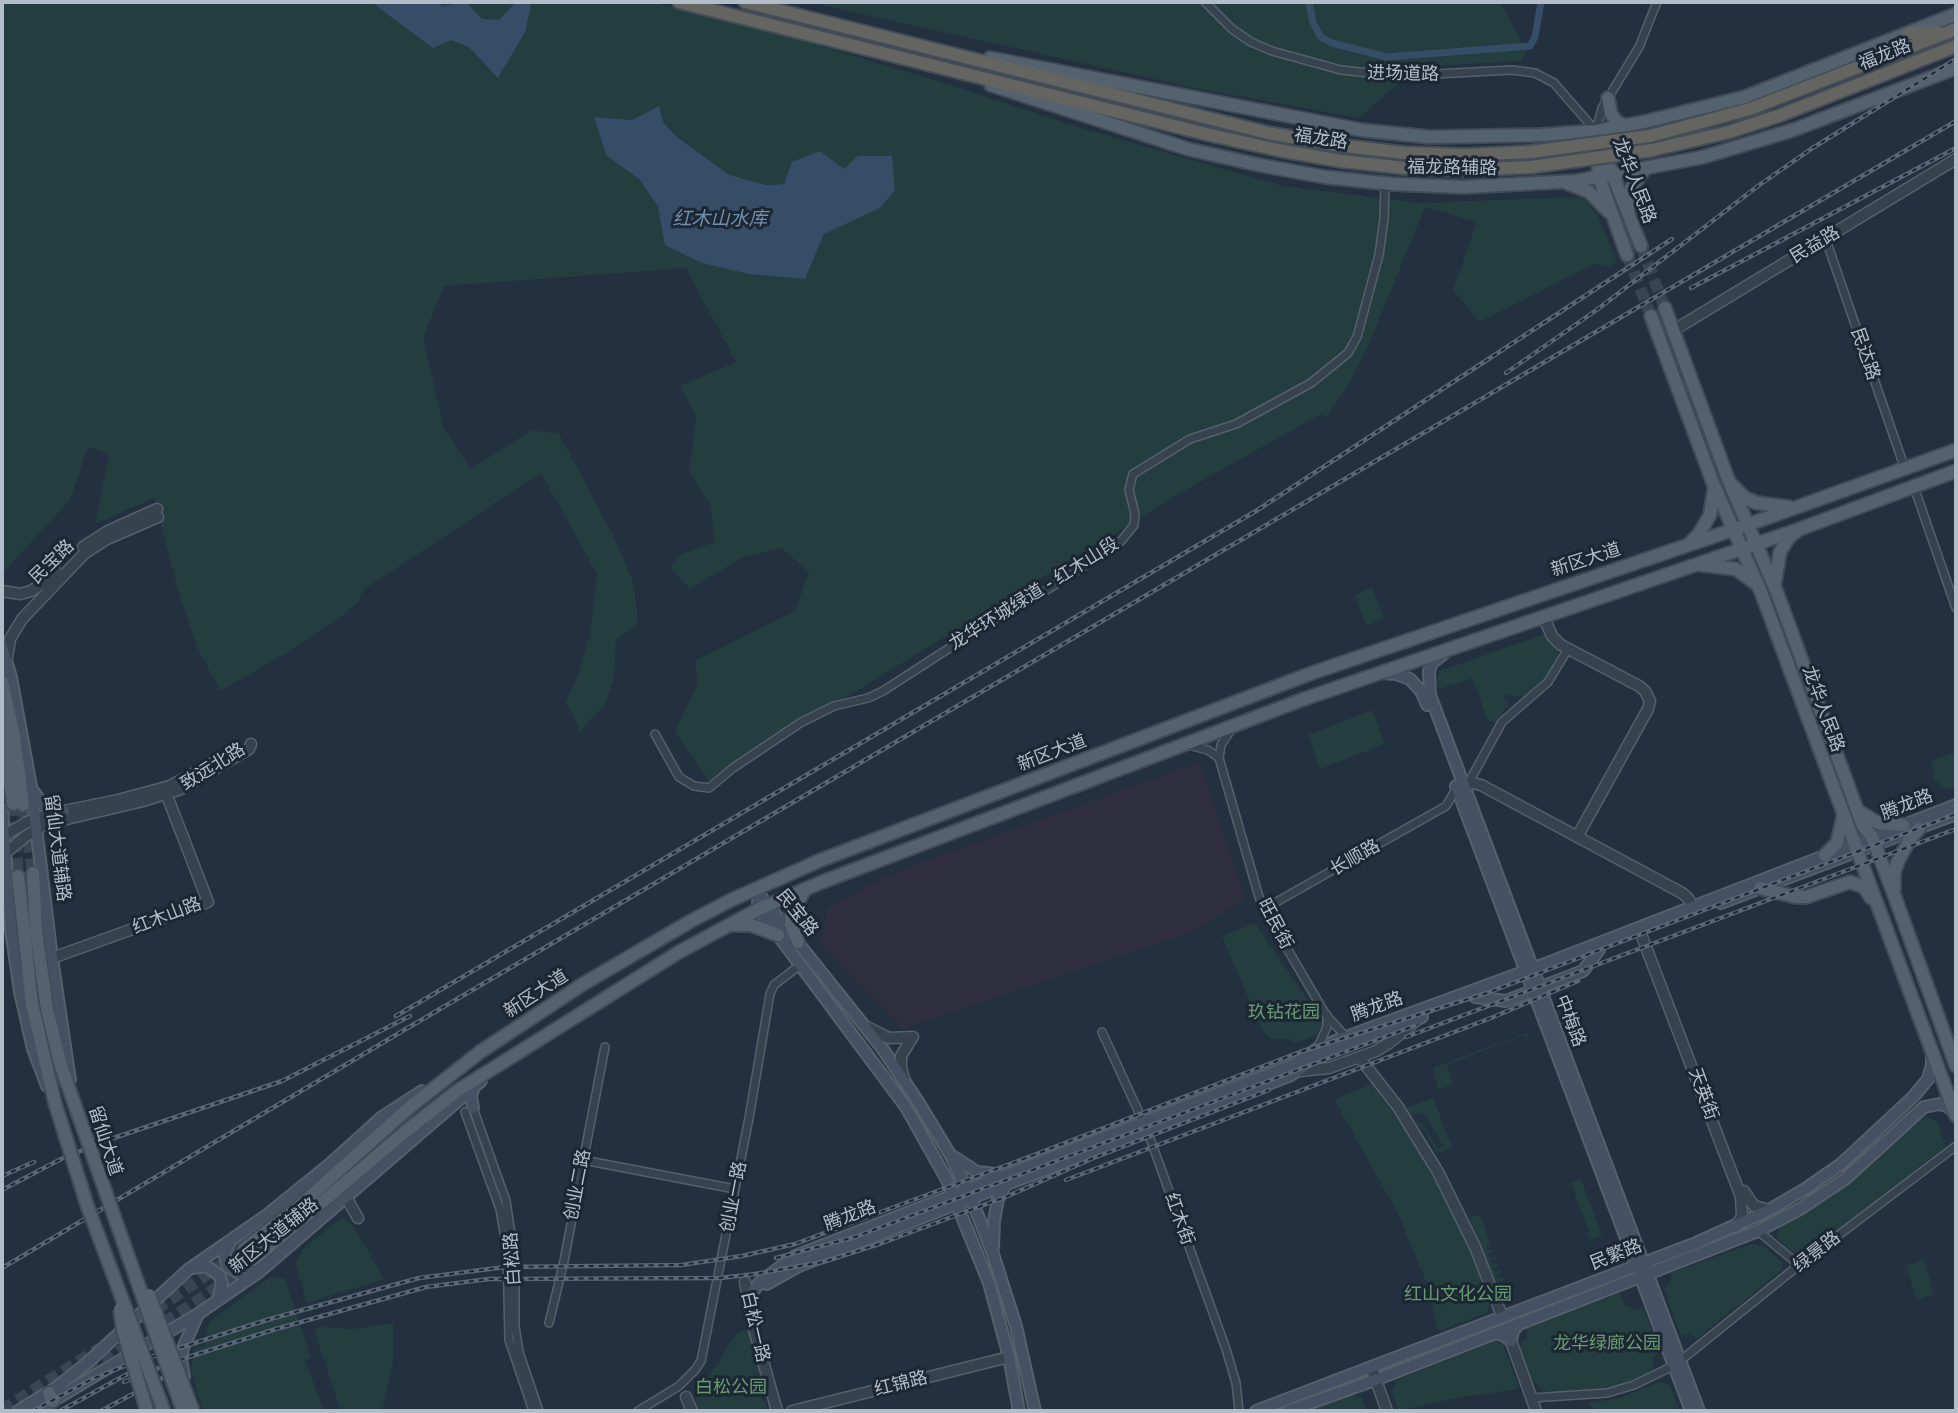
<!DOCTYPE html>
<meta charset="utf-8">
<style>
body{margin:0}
#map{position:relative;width:1958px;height:1413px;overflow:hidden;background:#22303f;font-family:"IBM Plex Sans",sans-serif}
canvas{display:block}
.frame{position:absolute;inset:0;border:4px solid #b2bdca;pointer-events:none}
</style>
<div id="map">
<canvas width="1958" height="1413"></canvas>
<div class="frame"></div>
</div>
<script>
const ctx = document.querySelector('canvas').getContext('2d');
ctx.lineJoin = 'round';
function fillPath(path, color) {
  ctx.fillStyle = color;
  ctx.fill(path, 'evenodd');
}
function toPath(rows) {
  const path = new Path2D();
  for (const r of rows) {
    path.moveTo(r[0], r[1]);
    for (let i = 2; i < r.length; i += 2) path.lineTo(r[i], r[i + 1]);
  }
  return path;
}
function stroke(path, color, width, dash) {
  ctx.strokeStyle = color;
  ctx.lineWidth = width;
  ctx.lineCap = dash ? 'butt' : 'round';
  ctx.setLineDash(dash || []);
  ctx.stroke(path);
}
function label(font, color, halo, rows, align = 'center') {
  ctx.font = font + ' "IBM Plex Sans","Noto Sans SC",sans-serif';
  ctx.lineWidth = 6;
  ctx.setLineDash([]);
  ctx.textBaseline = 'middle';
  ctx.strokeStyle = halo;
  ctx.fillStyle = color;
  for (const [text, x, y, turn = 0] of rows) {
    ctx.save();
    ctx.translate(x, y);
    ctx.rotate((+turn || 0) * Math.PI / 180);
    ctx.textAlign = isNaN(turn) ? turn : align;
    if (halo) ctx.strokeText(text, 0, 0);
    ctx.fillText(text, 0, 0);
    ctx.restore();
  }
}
const medical = toPath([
 [1200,762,1245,899,1194,931,903,1029,821,944,827,908,890,874]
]);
const green = toPath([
 [2,2,652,2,768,31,922,76,1088,130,1283,186,1419,203,1579,197,1585,200,1597,214,1617,262,1608,267,1597,264,1590,266,1479,322,1453,290,1477,222,1425,207,1369,344,1349,384,1327,417,1321,414,1187,489,709,781,675,732,697,686,696,660,795,611,809,572,781,548,741,558,690,589,670,568,681,554,715,542,711,506,689,472,696,417,680,386,736,362,686,268,444,286,423,338,444,428,471,469,532,430,559,434,616,541,634,585,638,623,616,640,614,678,604,706,580,731,566,702,579,672,590,633,597,574,541,473,363,590,358,602,339,618,290,651,220,691,197,647,177,586,154,498,95,524,109,454,88,447,70,500,2,574],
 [659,107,663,122,677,137,728,174,743,179,766,185,784,184,844,169,824,234,805,279,666,245,658,207,640,180,606,155,594,117,632,120],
 [808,2,1500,2,1527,51,1520,61,1417,67,1359,118,1199,89],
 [1372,587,1384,618,1366,626,1354,595],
 [1545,634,1557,650,1558,655,1544,680,1525,697,1506,695,1503,697,1509,704,1495,723,1487,719,1473,678,1439,689,1436,687,1439,671],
 [1372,710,1385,744,1320,769,1308,735],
 [1956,752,1956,788,1945,789,1934,779,1932,760],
 [1255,923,1323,1023,1320,1033,1299,1042,1291,1042,1290,1039,1271,1039,1262,1030,1222,936],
 [1525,1033,1529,1036,1525,1038,1523,1035,1447,1065,1453,1084,1438,1090,1433,1068],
 [1372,1084,1414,1143,1447,1203,1462,1232,1490,1303,1487,1313,1438,1331,1426,1281,1398,1214,1334,1099],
 [1433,1098,1452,1148,1435,1154,1436,1151,1422,1127,1419,1128,1416,1122,1423,1124,1438,1149,1443,1146,1427,1117,1421,1113,1411,1115,1407,1108],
 [1927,1116,1938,1123,1945,1147,1808,1253,1795,1254,1777,1238,1780,1224,1848,1182],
 [1581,1179,1602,1235,1589,1240,1586,1234,1589,1232,1571,1183],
 [1474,1215,1481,1217,1490,1244,1486,1247,1487,1250,1492,1249,1493,1251,1488,1254,1490,1258,1495,1256,1496,1259,1491,1261,1492,1265,1497,1263,1498,1266,1494,1268,1495,1272,1500,1270,1501,1273,1496,1275,1498,1279,1503,1277,1504,1280,1499,1282,1500,1286,1505,1284,1501,1288,1503,1292,1508,1291,1512,1304,1503,1299,1470,1219],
 [342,1217,354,1227,384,1279,307,1303,295,1263,305,1247],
 [1751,1244,1763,1246,1782,1262,1782,1270,1696,1339,1690,1333,1681,1336,1664,1288,1671,1281,1671,1273],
 [1924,1259,1934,1294,1917,1300,1906,1266],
 [271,1277,285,1279,311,1358,305,1360,324,1411,203,1411,191,1369,195,1345,204,1347,209,1322],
 [1620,1293,1624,1305,1636,1310,1642,1307,1662,1352,1653,1357,1653,1371,1622,1384,1603,1389,1543,1392,1539,1385,1532,1382,1519,1344,1527,1339,1527,1328],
 [393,1323,393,1362,382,1411,341,1411,314,1329,321,1327,353,1329],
 [740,1331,748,1331,751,1334,760,1375,753,1378,757,1396,766,1401,767,1411,698,1411,695,1399,736,1334],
 [1495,1341,1503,1344,1519,1389,1456,1398,1398,1411,1392,1392,1397,1380],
 [1659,1382,1670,1385,1680,1411,1600,1411,1589,1406,1589,1403,1620,1398],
 [1352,1395,1362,1397,1367,1411,1310,1411]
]);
const water = toPath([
 [371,2,439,2,442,6,466,2,482,19,499,20,516,2,525,2,531,5,525,32,498,78,469,47,451,40,433,48],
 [659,106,663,122,677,137,728,174,743,179,766,185,784,184,792,162,820,151,844,169,858,156,892,156,895,190,880,208,824,234,805,279,749,274,702,263,665,245,658,207,640,180,606,155,594,117,632,120]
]);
const canal = toPath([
 [1309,2,1313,23,1321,37,1332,43,1387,57,1530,46,1535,37,1541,2]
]);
const primaryTunnel = toPath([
 [1641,246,1665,308],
 [1627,255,1651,316],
 [13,804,18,876],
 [23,805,33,873],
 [126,1330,244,1249],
 [2,1410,100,1348],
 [28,1411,199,1300,254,1260]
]);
const minor = toPath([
 [1205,2,1232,29,1251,42,1272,51,1341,70,1397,76,1512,70,1535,73,1554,83,1595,130],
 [1596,131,1602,108,1639,47,1657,2],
 [1826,240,1905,469],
 [1914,487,1956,608],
 [1233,727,1221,745,1219,758,1259,897,1264,909,1326,1015,1346,1037],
 [655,734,679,777,694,786,709,788,733,768,800,723,834,706,868,698,883,691,985,625,1050,588,1121,541,1134,525,1135,514,1129,490,1133,474,1190,439,1236,424,1311,383,1348,353,1357,337,1379,255,1384,219,1385,184],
 [1188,745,1208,750,1219,758],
 [1468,784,1502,722,1548,682,1568,649],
 [1264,909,1446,806,1456,789],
 [1102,1032,1147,1130,1226,1349,1236,1383,1239,1411],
 [1317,1049,1327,1027,1327,1015],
 [473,1108,506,1201,515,1260,515,1326,519,1352,539,1411],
 [465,1112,500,1209,507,1250,509,1340,533,1411],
 [583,1160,735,1189],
 [1758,1231,1799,1265],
 [549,1323,564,1261,605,1047],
 [1680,1361,1799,1265,1956,1146],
 [1531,1398,1607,1393,1634,1385,1673,1366],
 [638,1411,679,1386,695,1370,701,1361,749,1118,770,994,774,985,800,965]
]);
const tertiary = toPath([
 [1674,330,1956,159],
 [83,547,108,531,157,509],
 [2,591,20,594,31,591,58,573],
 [1543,616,1552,636,1561,645,1639,686,1645,691,1650,701,1648,709,1577,837],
 [7,658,10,639,22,619,85,553,107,539,158,517],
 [1463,786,1473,783,1481,785,1682,893,1688,898,1693,907],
 [2,837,27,822,54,813,118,800,170,786,228,755],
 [2,856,26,836,46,824,143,801,181,789,249,749,251,744],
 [1641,934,1741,1197,1742,1216,1736,1226],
 [52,958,208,902,164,788],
 [867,1027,889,1038,913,1037],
 [1359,1057,1398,1107,1438,1172,1475,1247,1502,1316],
 [1300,1071,1329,1068,1376,1051,1389,1043,1416,1021],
 [904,1078,901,1068,901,1056,912,1038],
 [1744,1191,1754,1206,1769,1210],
 [347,1199,358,1218],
 [745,1282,754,1329,777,1411],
 [1511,1341,1536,1411],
 [1373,1372,1387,1411],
 [686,1397,692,1411],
 [792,1411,1009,1357]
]);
const secondary = toPath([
 [2,647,11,677,31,786,52,958,70,1080],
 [1446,652,1432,663,1429,671,1430,695,1699,1411],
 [1382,673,1396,674,1410,679,1421,691,1427,705],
 [1456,786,1691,1411],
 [33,791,44,806,64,811],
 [2,810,11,930,20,992,33,1049,47,1086],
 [755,889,882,1048,917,1100,951,1156,971,1198,993,1254,1016,1326,1035,1411],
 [758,902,759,909,778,935,906,1107,947,1180,989,1283,1009,1357,1019,1411],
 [1721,903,1956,814],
 [1539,988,1583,971,1599,950],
 [1475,997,1506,1001,1532,991],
 [473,1108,471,1096,474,1087],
 [954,1157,977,1172,996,1174],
 [230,1242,224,1253,228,1267,240,1274,255,1273],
 [993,1248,994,1221,998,1199,1006,1184],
 [192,1268,206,1266,219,1275,222,1283,218,1300],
 [767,1284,799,1266,989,1191,1289,1076,1328,1052,1422,1017],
 [748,1298,760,1282,795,1256,1295,1064,1317,1049,1338,1040,1545,964,1956,805],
 [1494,1333,1503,1335,1511,1341,1513,1331,1520,1323],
 [184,1376,181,1359,183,1348,198,1314],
 [18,1411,57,1387,87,1363,189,1269,267,1215,330,1164,382,1117,422,1091],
 [36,1411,198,1314,259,1272,481,1081],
 [1256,1411,1696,1243,1769,1210,1805,1189,1841,1164,1914,1096,1928,1079,1932,1065,1932,1055],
 [1288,1411,1375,1380,1758,1231,1800,1209,1845,1179,1924,1107,1939,1104,1947,1106,1954,1112]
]);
const primary = toPath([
 [990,58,1361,130,1429,137,1540,135,1596,131,1644,122,1745,97,1956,14],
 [991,85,1188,149,1259,165,1325,177,1392,184,1463,187,1576,181,1703,157,1793,130,1956,68],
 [1608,98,1611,114,1617,122,1626,126],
 [1602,148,1641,246],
 [1597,149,1599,177,1627,255],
 [1567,183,1589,192,1609,212],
 [1628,210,1631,189,1645,169],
 [1665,308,1728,479,1776,590,1863,826,1872,837,1896,900,1956,1066],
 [1651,316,1713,483,1761,592,1956,1116],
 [1733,486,1745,498,1757,503,1789,507],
 [1691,542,1699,534,1710,515,1714,490],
 [1702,565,1736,569,1755,583],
 [1775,582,1780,552,1789,537,1797,531],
 [2,682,14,736,23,805],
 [2,724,13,804],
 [1858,811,1878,823,1903,825],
 [1825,855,1837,843,1843,817],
 [33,873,36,930,47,1009,60,1063,72,1097],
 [18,876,32,1004,55,1103],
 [1760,888,1796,897,1806,897,1850,882,1864,887,1871,898],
 [1894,889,1894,873,1898,861,1910,839,1919,829],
 [730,925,751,925,778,935],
 [798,942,791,924,791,914,804,891],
 [244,1249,297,1208,410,1107,480,1052,583,984,691,921,731,900,821,860,1312,673,1747,525,1956,450],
 [254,1260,406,1131,457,1091,679,952,759,909,822,882,1304,699,1797,530,1956,471],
 [49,1393,53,1401]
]);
const trunk = toPath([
 [679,2,1206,134,1278,150,1341,161,1405,168,1465,170,1531,167],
 [745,2,1268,133,1336,145,1405,153,1466,155,1530,152],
 [1908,33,1939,33],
 [1650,136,1750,109,1956,29],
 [1652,150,1729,132,1778,116,1956,46]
]);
const rail = toPath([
 [1691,288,1956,148],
 [1506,373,1598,309,1758,186,1811,149,1956,59],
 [396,1016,1256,511,1672,239],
 [1406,1037,1956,829],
 [2,1176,34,1162],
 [1066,1180,1491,1018,1578,981],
 [2,1190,61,1159,105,1141,282,1081,410,1016],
 [776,1258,855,1237,1414,1026],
 [2,1268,411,1026,1956,121],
 [124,1382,176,1361,276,1329,426,1287,489,1279,720,1278,755,1274,823,1262,882,1243,1008,1196,1091,1159,1269,1090],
 [33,1411,92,1379,132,1363,270,1319,419,1278,505,1267,681,1265,742,1256,795,1244,1026,1158,1300,1052,1487,993,1956,814],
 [60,1411,131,1372],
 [101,1411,181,1368]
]);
const primaryBridge = toPath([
 [72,1097,183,1411],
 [55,1103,87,1205,164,1411],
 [149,1295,193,1411],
 [120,1309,123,1330,147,1411]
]);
const trunkBridge = toPath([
 [1530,152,1650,136],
 [1531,167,1652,150]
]);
const streetNames = [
 ["福龙路",1885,55,-22],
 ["进场道路",1403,74,1],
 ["福龙路",1321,139,9],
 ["福龙路辅路",1452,168,1],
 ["龙华人民路",1634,181,69],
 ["民益路",1815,245,-31],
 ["民达路",1865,354,71],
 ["新区大道",1586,560,-18],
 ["民宝路",52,562,-44],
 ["龙华环城绿道 - 红木山段",1034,594,-32],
 ["龙华人民路",1823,709,70],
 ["新区大道",1052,753,-21],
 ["致远北路",213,767,-32],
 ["腾龙路",1907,805,-21],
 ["留仙大道辅路",57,848,83],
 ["长顺路",1355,858,-30],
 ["民宝路",797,913,51],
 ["红木山路",167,916,-21],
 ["旺民街",1275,924,62],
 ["新区大道",536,994,-33],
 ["腾龙路",1377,1007,-20],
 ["中梅路",1570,1021,69],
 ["天英街",1703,1094,70],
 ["留仙大道",105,1141,72],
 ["创业二路",578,1185,-79],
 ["创业一路",734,1197,-79],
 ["腾龙路",850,1216,-21],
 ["红木街",1179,1219,70],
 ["新区大道辅路",274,1236,-39],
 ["绿景路",1817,1252,-38],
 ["民繁路",1616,1255,-21],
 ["白松路",513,1259,-94],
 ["白松一路",755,1327,77],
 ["红锦路",901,1384,-14]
];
const parkNames = [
 ["玖钻花园",1284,1013],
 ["红山文化公园",1458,1295],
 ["龙华绿廊公园",1607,1344],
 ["白松公园",731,1388]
];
const waterNames = [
 ["红木山水库",720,220]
];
fillPath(medical, '#302f3f');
fillPath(green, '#243e40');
fillPath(water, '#354d67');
stroke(canal, '#354d67', 7);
stroke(primaryTunnel, '#384554', 12, [12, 6]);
stroke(minor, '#55606c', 10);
stroke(tertiary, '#55606c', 13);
stroke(secondary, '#55606c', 14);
stroke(primary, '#404b57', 16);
stroke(trunk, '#424d59', 16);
stroke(minor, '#37424f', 7);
stroke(tertiary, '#37424f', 10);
stroke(secondary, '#445162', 10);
stroke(primary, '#54616f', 12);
stroke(trunk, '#646461', 12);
stroke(rail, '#586676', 4.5);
stroke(rail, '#1c2733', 2, [5]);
stroke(primaryBridge, '#404b57', 16, []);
stroke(trunkBridge, '#424d59', 16, []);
stroke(primaryBridge, '#54616f', 12);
stroke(trunkBridge, '#646461', 12);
label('18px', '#b2bdca', '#1c2733', streetNames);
label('18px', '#689c71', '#1c2733', parkNames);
label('italic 19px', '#718faf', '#1c2733', waterNames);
</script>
